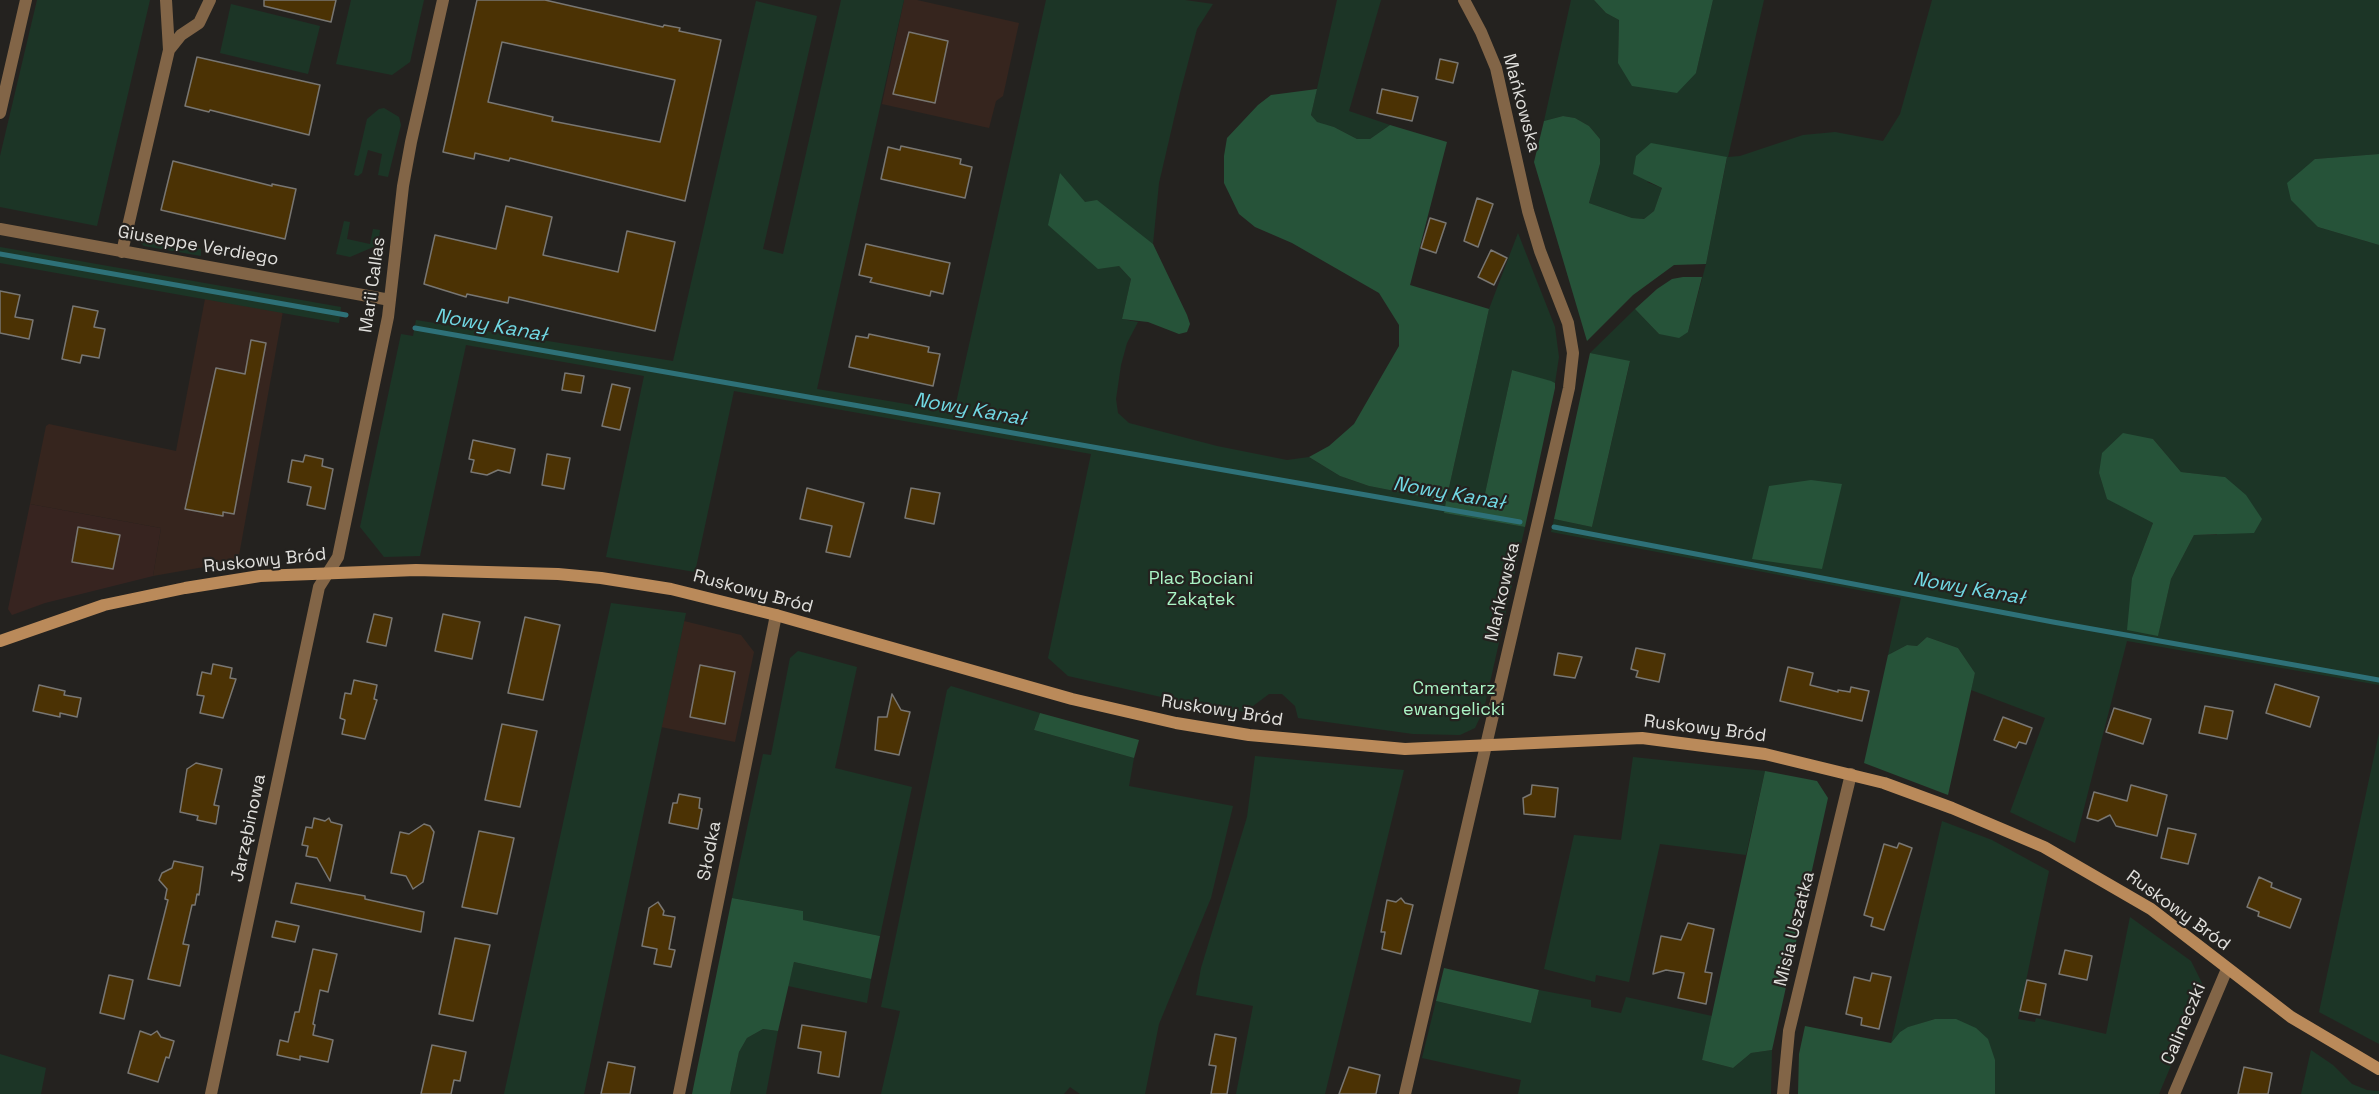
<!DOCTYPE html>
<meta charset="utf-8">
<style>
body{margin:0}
canvas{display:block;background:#24221f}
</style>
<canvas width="2379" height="1094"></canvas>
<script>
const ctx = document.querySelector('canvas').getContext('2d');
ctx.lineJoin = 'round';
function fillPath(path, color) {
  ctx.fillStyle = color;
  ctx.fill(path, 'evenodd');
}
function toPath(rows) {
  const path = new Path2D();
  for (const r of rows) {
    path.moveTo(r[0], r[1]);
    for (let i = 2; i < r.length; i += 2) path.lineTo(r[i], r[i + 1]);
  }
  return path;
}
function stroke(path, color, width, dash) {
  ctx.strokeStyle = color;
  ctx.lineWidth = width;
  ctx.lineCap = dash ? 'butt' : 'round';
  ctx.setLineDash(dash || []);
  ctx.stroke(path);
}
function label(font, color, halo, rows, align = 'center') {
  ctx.font = font + ' "Space Grotesk",sans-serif';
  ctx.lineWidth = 4.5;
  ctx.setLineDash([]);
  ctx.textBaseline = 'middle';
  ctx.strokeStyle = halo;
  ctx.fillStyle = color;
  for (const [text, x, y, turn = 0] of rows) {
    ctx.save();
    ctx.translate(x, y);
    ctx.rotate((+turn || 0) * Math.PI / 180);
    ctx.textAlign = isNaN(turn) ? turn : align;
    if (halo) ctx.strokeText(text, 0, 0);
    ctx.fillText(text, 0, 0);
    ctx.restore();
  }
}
const commercial = toPath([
 [30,504,161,528,153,576,45,603,12,615,8,609]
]);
const education = toPath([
 [904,0,917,0,1019,23,1003,96,996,101,989,128,882,104],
 [205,299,283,311,238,561,153,576,161,528,30,504,46,426,49,424,176,451],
 [684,621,741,635,754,652,735,742,661,727]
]);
const green = toPath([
 [37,0,150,0,97,226,0,207,0,156],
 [351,0,424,0,410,62,392,75,336,64],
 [841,0,904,0,817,389,954,412,1046,0,1185,0,1213,4,1197,29,1180,93,1159,183,1153,244,1140,236,1119,266,1131,279,1122,319,1138,322,1127,343,1121,365,1116,399,1118,413,1129,423,1217,446,1287,460,1309,457,1340,476,1369,486,1446,501,1489,309,1518,233,1555,327,1559,357,1555,383,1512,370,1482,507,1446,501,1444,513,1525,527,1484,709,1475,728,1460,735,1413,734,1298,718,1295,706,1282,694,1269,694,1245,712,1179,701,1068,676,1048,658,1091,454,734,391,695,572,606,557,644,376,466,345,420,556,384,557,360,527,401,334,413,336,416,320,673,361,756,1,817,16,763,249,783,254],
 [1337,0,1381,0,1349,111,1390,125,1370,139,1357,139,1334,127,1317,123,1311,115],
 [1571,0,1594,0,1606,13,1619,20,1618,63,1696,73,1713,0,1764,0,1728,157,1740,156,1803,135,1835,132,1883,141,1900,114,1932,0,2379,0,2379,154,2315,159,2318,227,2379,245,2379,685,2127,641,2075,843,2010,812,2045,718,1971,690,1975,673,1958,648,1927,637,1917,646,1907,645,1888,655,1901,598,1551,532,1554,519,1592,527,1630,362,1590,353,1635,309,1659,334,1688,332,1706,264,1727,158,1715,156,1647,182,1662,188,1654,211,1644,219,1632,218,1589,203,1600,164,1600,139,1589,126,1575,118,1563,116,1544,121],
 [2153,439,2181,472,2225,477,2217,535,2194,535,2171,579,2158,635,2132,578,2153,523,2107,498,2099,473],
 [231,4,320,26,308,74,220,53],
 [384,108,399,117,401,125,388,177,378,175,382,154,368,150,362,173,358,176,354,175,367,119,379,109],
 [344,221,350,222,347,239,370,244,373,229,380,230,378,245,350,257,336,254],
 [135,238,201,249,201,256,144,246],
 [0,247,341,307,339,323,0,263],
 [611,603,686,613,584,1094,504,1094],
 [798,651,857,667,835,768,912,787,880,936,802,920,803,911,732,898,763,754,771,755,790,658],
 [951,686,1040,713,1034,730,1134,758,1129,786,1233,806,1211,898,1159,1024,1145,1094,1080,1094,1070,1087,1064,1094,881,1094,900,1011,881,1007,947,690],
 [2379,733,2379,1044,2319,1012],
 [1255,756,1404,770,1325,1094,1236,1094,1253,1006,1196,995,1201,968,1247,817],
 [1633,757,1765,771,1746,855,1660,844,1629,982,1596,975,1595,982,1544,969,1574,835,1621,840],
 [1942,821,1992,840,2049,871,2018,1019,2035,1022,2036,1018,2106,1034,2130,917,2191,961,2204,987,2159,1094,1995,1094,1995,1060,1935,1019,1909,1027,1900,1032,1891,1043],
 [794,962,871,979,867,1003,788,986],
 [1539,990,1591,1000,1591,1007,1621,1013,1626,997,1712,1016,1702,1060,1733,1068,1751,1053,1772,1050,1771,1094,1518,1094,1521,1080,1422,1058,1436,1001,1531,1023],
 [763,1029,778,1031,766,1094,730,1094,739,1052,747,1038],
 [2311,1050,2333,1065,2352,1084,2367,1090,2379,1091,2379,1094,2301,1094],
 [0,1054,46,1068,41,1094,0,1094]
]);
const forest = toPath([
 [1594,0,1713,0,1696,73,1677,93,1632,86,1618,63,1619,20,1606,13],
 [1317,89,1311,115,1317,122,1334,127,1357,139,1370,139,1390,125,1447,142,1410,285,1489,309,1446,501,1482,507,1512,370,1551,381,1555,383,1555,388,1525,527,1444,513,1446,501,1369,486,1340,476,1309,457,1329,446,1354,424,1399,346,1399,325,1379,293,1292,243,1255,227,1239,214,1224,183,1224,156,1227,138,1258,105,1271,95],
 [1563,116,1575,118,1589,126,1600,139,1600,164,1589,203,1632,218,1644,219,1654,211,1662,188,1633,174,1636,156,1651,143,1727,157,1706,264,1674,265,1633,295,1587,341,1534,162,1544,121],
 [2379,154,2379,245,2318,227,2291,200,2287,183,2315,159],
 [1060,173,1085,202,1097,200,1153,244,1187,315,1190,324,1187,332,1179,334,1148,322,1122,319,1131,279,1119,266,1098,269,1048,225],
 [1683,277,1702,277,1688,332,1679,338,1659,334,1635,309,1657,289,1672,279],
 [1590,353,1630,361,1592,527,1554,519],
 [2123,433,2153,439,2181,472,2225,477,2246,495,2262,519,2254,533,2194,535,2171,579,2158,636,2127,630,2132,578,2153,523,2107,499,2099,473,2102,453],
 [1811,480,1842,484,1822,569,1752,559,1769,486],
 [1927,637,1958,648,1975,673,1948,795,1864,763,1888,655,1907,645,1917,646],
 [1040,713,1139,740,1134,758,1034,730],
 [1765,771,1817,781,1828,798,1772,1050,1751,1053,1733,1068,1702,1060],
 [732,898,803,911,803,920,880,936,871,979,794,962,778,1031,763,1029,747,1038,739,1052,730,1094,692,1094],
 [1444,968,1539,990,1531,1023,1436,1001],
 [1935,1019,1956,1019,1976,1028,1988,1039,1995,1060,1995,1094,1798,1094,1799,1054,1805,1026,1891,1043,1900,1032,1908,1027]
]);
const stream = toPath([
 [0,254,346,315],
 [415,328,1520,522],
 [1554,527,2053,622,2379,680]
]);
const building = toPath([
 [264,0,336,0,331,22,264,6,264,0],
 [477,0,545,0,663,27,664,25,680,28,679,31,721,40,685,201,510,158,509,161,475,153,474,159,443,152,477,0],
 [502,42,675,80,660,142,552,121,553,117,488,102,502,42],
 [909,32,948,41,935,103,893,94,909,32],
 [197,57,320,85,309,135,210,110,209,112,185,106,197,57],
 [1440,59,1458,63,1453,83,1436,79,1440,59],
 [1382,89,1418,97,1412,121,1377,113,1382,89],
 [901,146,961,159,960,164,972,167,965,198,881,179,888,147,900,150,901,146],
 [173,161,272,186,272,184,296,189,285,239,161,210,173,161],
 [1477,198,1493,204,1478,247,1464,241,1477,198],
 [506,206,552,217,543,255,618,272,627,231,675,242,655,331,509,297,508,303,467,294,466,297,424,284,435,235,496,249,506,206],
 [1430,218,1446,223,1436,253,1421,248,1430,218],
 [866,244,950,263,943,294,931,291,930,296,870,282,872,278,859,275,866,244],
 [1491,250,1507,258,1494,285,1478,277,1491,250],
 [0,291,20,295,15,317,33,320,29,339,0,333,0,291],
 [73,306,98,311,94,327,105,329,99,358,82,355,80,363,62,359,73,306],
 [869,334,929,347,928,352,940,354,933,386,849,367,856,336,868,338,869,334],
 [251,340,266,343,234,514,223,512,223,516,185,509,216,368,245,374,251,340],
 [565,373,584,376,581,393,562,390,565,373],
 [612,384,630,388,620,430,602,426,612,384],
 [473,440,515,449,510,473,498,470,487,475,471,472,474,460,469,459,473,440],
 [547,454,570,458,564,489,542,485,547,454],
 [305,455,323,459,322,466,333,469,325,509,307,505,311,487,288,482,292,460,303,462,305,455],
 [807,488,864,503,850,557,826,552,832,526,800,519,807,488],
 [911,488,940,493,934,524,905,518,911,488],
 [78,527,120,535,113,569,72,562,78,527],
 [374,614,392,618,386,646,367,642,374,614],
 [443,614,480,622,472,659,435,651,443,614],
 [525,617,560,625,543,700,508,693,525,617],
 [1636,648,1665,654,1659,682,1636,677,1638,671,1631,669,1636,648],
 [1558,653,1582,657,1575,678,1554,675,1558,653],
 [213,664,232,668,230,678,236,679,223,718,200,713,204,696,197,695,202,672,211,674,213,664],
 [700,665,735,672,725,724,690,717,700,665],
 [1788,667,1813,673,1810,685,1838,692,1838,690,1850,692,1851,687,1869,691,1862,721,1780,701,1788,667],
 [354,680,377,685,374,699,377,700,365,739,342,734,345,720,340,718,345,693,351,694,354,680],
 [2275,684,2319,697,2310,727,2266,713,2275,684],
 [39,685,65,691,64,695,81,698,77,717,60,713,60,717,33,711,39,685],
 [892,694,901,710,910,712,899,755,875,750,878,717,887,717,892,694],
 [2205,706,2233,711,2227,739,2199,733,2205,706],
 [2114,708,2151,719,2143,744,2106,732,2114,708],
 [2003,717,2032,728,2026,744,2019,742,2016,748,1994,740,2003,717],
 [502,724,537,731,520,807,485,800,502,724],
 [196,763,222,769,214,805,219,806,216,824,197,820,198,816,180,812,187,769,196,763],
 [1532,785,1558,788,1555,817,1524,814,1523,798,1531,794,1532,785],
 [2131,785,2167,795,2157,836,2116,826,2110,815,2098,821,2087,818,2094,792,2127,801,2131,785],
 [679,794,700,798,699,808,702,809,698,829,669,823,673,803,677,803,679,794],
 [314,818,325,821,329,818,331,822,342,825,330,881,317,858,306,856,308,846,302,845,306,827,312,828,314,818],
 [424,824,430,826,434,832,423,882,413,889,406,876,391,873,400,832,409,834,424,824],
 [2168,828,2196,834,2188,864,2161,858,2168,828],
 [479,831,514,838,497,914,462,907,479,831],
 [1899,843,1912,848,1884,930,1871,926,1873,918,1864,915,1884,844,1897,848,1899,843],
 [174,861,203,867,199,895,197,894,195,905,192,905,183,944,189,945,180,986,148,979,168,900,165,899,167,889,159,880,162,873,172,868,174,861],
 [2259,877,2272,883,2271,887,2301,899,2290,928,2258,916,2259,912,2247,907,2259,877],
 [296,883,365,896,365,899,424,912,421,932,291,903,296,883],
 [1401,898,1405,903,1413,905,1401,954,1382,949,1385,932,1381,932,1387,900,1396,902,1401,898],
 [658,902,664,911,663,915,675,917,669,949,675,950,671,967,654,964,657,949,642,946,649,908,658,902],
 [276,921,299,926,295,942,272,937,276,921],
 [1688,923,1714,929,1705,972,1712,973,1706,1004,1678,998,1684,973,1666,970,1653,974,1661,936,1681,940,1688,923],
 [455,938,490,945,473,1021,439,1014,455,938],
 [313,949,337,954,328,992,320,990,313,1024,315,1025,313,1035,333,1040,328,1062,300,1056,300,1060,277,1055,280,1040,288,1042,295,1012,299,1012,313,949],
 [2065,950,2092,956,2087,980,2059,974,2065,950],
 [1872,973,1891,977,1879,1029,1861,1025,1862,1018,1846,1014,1854,977,1870,981,1872,973],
 [109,975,133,980,124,1019,100,1013,109,975],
 [2027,980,2046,984,2040,1015,2020,1011,2027,980],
 [802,1025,846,1032,839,1077,818,1073,821,1052,798,1048,802,1025],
 [140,1031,151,1035,157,1031,161,1037,174,1041,169,1058,166,1057,158,1082,128,1073,140,1031],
 [1215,1034,1236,1038,1227,1094,1211,1094,1216,1066,1209,1065,1215,1034],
 [432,1045,466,1052,460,1081,454,1080,451,1094,421,1094,432,1045],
 [608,1062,635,1067,630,1094,601,1094,608,1062],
 [1349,1067,1380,1075,1376,1094,1339,1094,1349,1067],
 [2244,1067,2272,1073,2268,1094,2238,1094,2244,1067]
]);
const street = toPath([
 [169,50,181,35,199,23,210,0],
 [0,113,26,0],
 [0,229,390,300],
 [122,252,169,50,166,0],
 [211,1094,319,587,338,557,388,317,403,186,411,142,443,0],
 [679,1094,776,615],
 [1405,1094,1569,388,1573,353,1568,323,1540,251,1528,211,1496,68,1481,32,1464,0],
 [1783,1094,1789,1031,1851,774],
 [2174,1094,2227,969]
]);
const secondary = toPath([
 [0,641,104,605,185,588,260,576,416,570,558,574,601,578,671,589,776,615,1072,699,1176,723,1249,735,1405,749,1642,738,1765,754,1884,783,1952,808,2044,847,2151,909,2291,1017,2379,1069]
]);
const streetNames = [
 ["Mańkowska",1521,103,75],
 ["Giuseppe Verdiego",198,246,10],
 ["Marii Callas",373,285,-82],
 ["Ruskowy Bród",265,561,-6],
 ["Ruskowy Bród",753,592,15],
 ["Mańkowska",1503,592,-77],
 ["Ruskowy Bród",1222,711,9],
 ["Ruskowy Bród",1705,729,7],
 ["Jarzębinowa",249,828,-78],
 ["Słodka",710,851,-79],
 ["Ruskowy Bród",2178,911,36],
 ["Misia Uszatka",1795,929,-76],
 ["Calineczki",2184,1024,-67]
];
const parkNames = [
 ["Plac Bociani",1201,579],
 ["Zakątek",1201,600],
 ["Cmentarz",1454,689],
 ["ewangelicki",1454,710]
];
const waterNames = [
 ["Nowy Kanał",491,326,10],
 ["Nowy Kanał",970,410,10],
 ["Nowy Kanał",1449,494,10],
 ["Nowy Kanał",1969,589,10]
];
fillPath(commercial, '#372420');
fillPath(education, '#36251e');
fillPath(green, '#1c3526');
fillPath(forest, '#265339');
stroke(stream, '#2e7178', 5);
fillPath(building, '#4b3204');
stroke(building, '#787672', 1.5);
stroke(street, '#826547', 12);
stroke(secondary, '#ba8a5a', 12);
label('18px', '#e1e0dd', '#24221f', streetNames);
label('18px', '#aaf4c5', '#24221f', parkNames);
label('italic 20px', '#71d9e4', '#24221f', waterNames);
</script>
